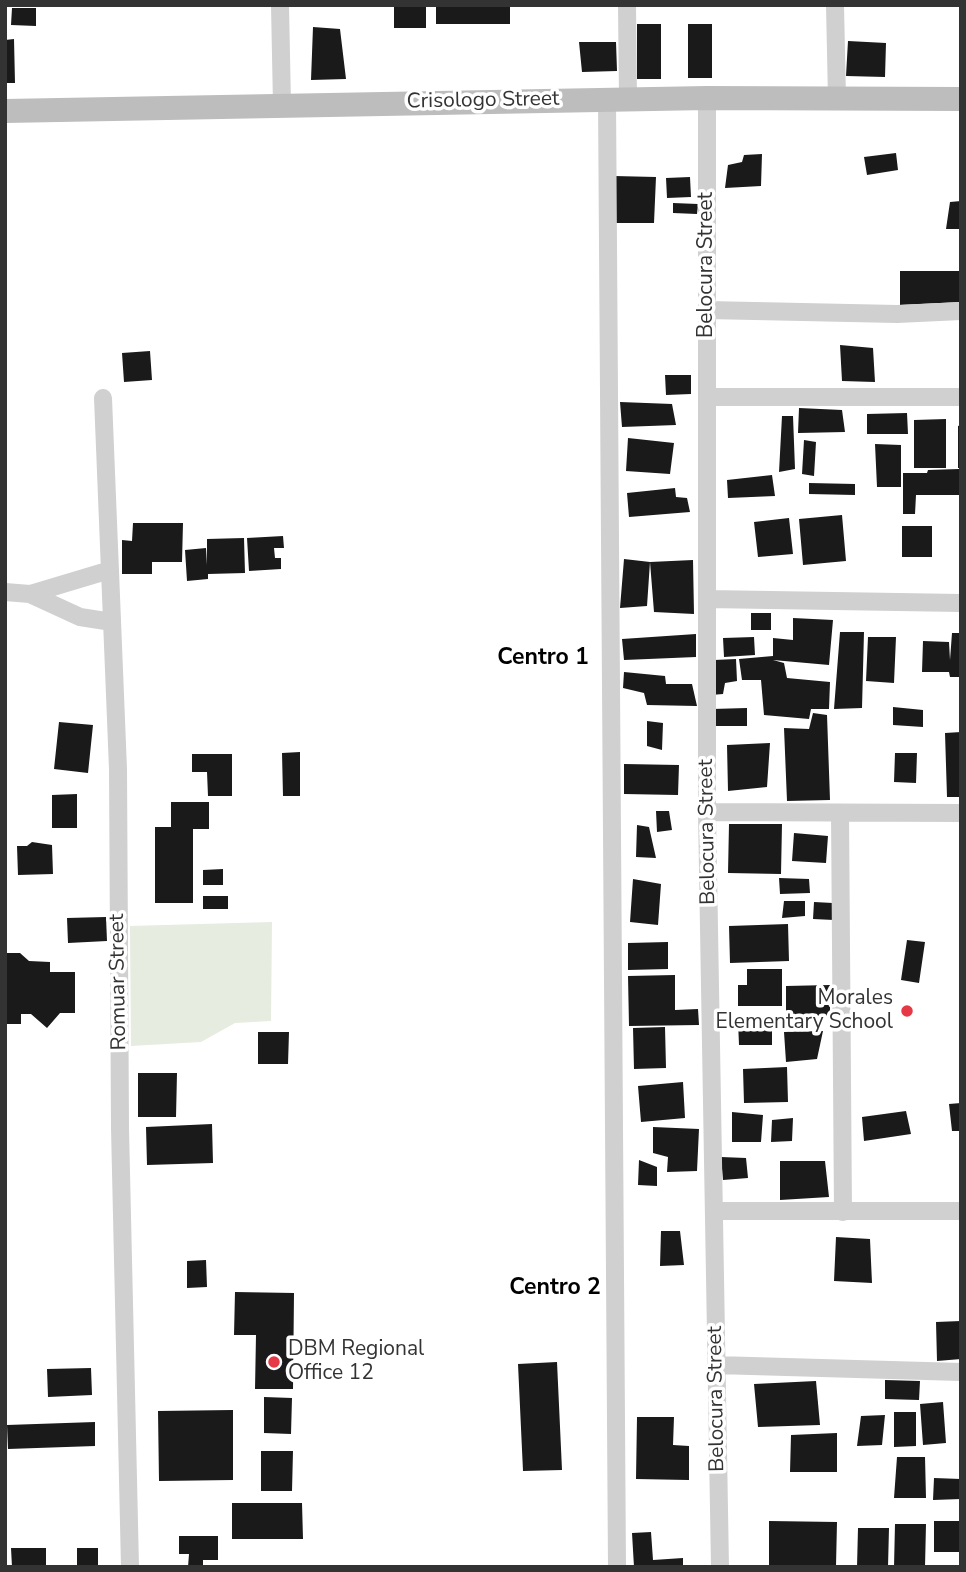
<!DOCTYPE html>
<style>
body{margin:0}
#map{position:relative;width:966px;height:1572px;overflow:hidden;background:#fff;font-family:"Nunito Sans",sans-serif}
canvas{display:block}
.frame{position:absolute;inset:0;border:7px solid #333;pointer-events:none}
</style>
<div id="map">
<canvas width="966" height="1572"></canvas>
<div class="frame"></div>
</div>
<script>
const ctx = document.querySelector('canvas').getContext('2d');
ctx.lineJoin = 'round';
function fillPath(path, color) {
  ctx.fillStyle = color;
  ctx.fill(path, 'evenodd');
}
function toPath(rows) {
  const path = new Path2D();
  for (const r of rows) {
    path.moveTo(r[0], r[1]);
    for (let i = 2; i < r.length; i += 2) path.lineTo(r[i], r[i + 1]);
  }
  return path;
}
function stroke(path, color, width, dash) {
  ctx.strokeStyle = color;
  ctx.lineWidth = width;
  ctx.lineCap = dash ? 'butt' : 'round';
  ctx.setLineDash(dash || []);
  ctx.stroke(path);
}
function label(font, color, halo, rows, align = 'center') {
  ctx.font = font + ' "Nunito Sans",sans-serif';
  ctx.lineWidth = 7;
  ctx.setLineDash([]);
  ctx.textBaseline = 'middle';
  ctx.strokeStyle = halo;
  ctx.fillStyle = color;
  for (const [text, x, y, turn = 0] of rows) {
    ctx.save();
    ctx.translate(x, y);
    ctx.rotate((+turn || 0) * Math.PI / 180);
    ctx.textAlign = isNaN(turn) ? turn : align;
    if (halo) ctx.strokeText(text, 0, 0);
    ctx.fillText(text, 0, 0);
    ctx.restore();
  }
}
const green = toPath([
 [272,922,271,1021,235,1023,201,1042,131,1046,130,926]
]);
const building = toPath([
 [394,5,426,5,426,28,394,28],
 [436,5,510,5,510,24,436,24],
 [12,8,36,8,36,26,11,25],
 [637,24,661,24,661,79,637,79],
 [688,24,712,24,712,78,688,78],
 [313,27,340,29,346,79,311,80],
 [14,39,15,83,5,83,5,40],
 [848,41,886,43,885,77,846,76],
 [579,42,616,42,617,71,582,72],
 [896,153,898,170,867,175,864,157],
 [762,154,761,186,725,188,728,165,742,162,744,155],
 [614,176,656,177,654,223,610,223],
 [690,177,691,197,667,198,666,178],
 [961,201,961,229,946,229,950,202],
 [673,203,698,204,697,214,673,213],
 [900,271,960,271,961,302,900,305],
 [840,345,873,348,875,382,842,381],
 [150,351,152,380,124,382,122,353],
 [665,375,691,375,691,394,666,395],
 [620,402,672,404,676,425,622,427],
 [799,408,842,410,845,432,798,433],
 [907,413,908,434,867,434,867,414],
 [782,416,793,416,795,469,779,472],
 [946,419,946,468,914,468,914,420],
 [961,425,961,468,958,468,958,426],
 [628,438,674,443,670,474,626,471],
 [804,440,816,442,814,476,802,474],
 [875,444,901,445,901,487,877,487],
 [959,469,959,495,916,495,915,514,903,514,903,473,927,473,928,470],
 [772,475,775,496,728,498,727,480],
 [809,483,855,484,855,495,809,494],
 [675,488,676,497,687,498,690,512,629,517,627,493],
 [842,515,846,561,803,565,799,519],
 [789,518,793,554,758,557,754,522],
 [133,523,183,523,182,562,152,562,152,574,122,574,122,540,132,541],
 [902,526,932,526,932,557,902,557],
 [283,536,284,548,274,548,275,558,281,558,281,569,249,571,247,538],
 [244,538,245,573,208,574,208,579,187,581,185,550,206,548,207,565,207,539],
 [624,559,650,562,693,560,694,614,654,612,650,562,647,606,620,608],
 [751,613,771,613,771,630,751,630],
 [793,618,833,620,829,665,773,660,784,663,787,678,830,682,829,709,811,709,809,719,764,715,761,680,742,680,739,659,773,656,773,638,793,640],
 [840,632,864,632,862,708,834,709],
 [952,633,961,633,961,677,950,677,949,672,922,672,923,641,949,642,950,660],
 [696,634,696,657,624,660,622,639],
 [754,637,755,655,724,657,723,638],
 [868,637,896,637,894,683,866,681],
 [736,659,737,681,725,683,723,694,711,695,714,660],
 [624,672,665,676,666,684,692,684,697,706,647,705,644,693,623,688],
 [893,707,923,710,923,727,893,725],
 [747,708,747,726,714,726,712,709],
 [813,713,827,715,830,800,787,801,784,728,809,729],
 [647,721,663,723,662,750,647,746],
 [59,722,93,725,88,773,54,769],
 [961,732,961,797,947,797,945,733],
 [770,743,767,787,728,791,727,745],
 [300,752,300,796,283,796,282,753],
 [895,753,917,753,916,783,894,782],
 [192,754,232,754,232,796,208,796,207,772,192,772],
 [624,764,679,765,678,795,624,794],
 [77,794,77,828,52,828,52,795],
 [171,802,209,802,209,829,193,829,193,903,155,903,155,827,171,827],
 [656,811,669,811,672,830,657,832],
 [729,824,782,824,781,874,728,873],
 [637,825,649,827,656,858,636,857],
 [794,833,828,836,826,863,792,861],
 [32,842,52,845,53,874,18,875,17,846,27,846],
 [223,869,223,885,203,885,203,870],
 [779,878,809,879,810,893,780,894],
 [633,879,661,884,658,925,630,922],
 [203,896,228,896,228,909,203,909],
 [784,901,805,901,805,916,782,918],
 [814,902,833,903,834,920,813,919],
 [106,917,107,941,68,943,67,918],
 [788,924,789,961,730,963,729,926],
 [907,940,925,942,919,983,901,980],
 [668,942,668,969,628,970,628,943],
 [5,953,20,953,29,961,50,962,50,972,75,972,75,1013,60,1013,47,1028,31,1014,21,1014,21,1024,5,1024],
 [747,969,782,969,782,1006,738,1006,738,985,747,985],
 [675,975,675,1010,698,1009,699,1025,629,1026,628,976],
 [830,985,830,1016,786,1017,786,986],
 [772,1020,772,1045,739,1045,738,1021],
 [665,1027,666,1068,634,1069,633,1028],
 [823,1031,817,1059,786,1062,784,1032],
 [258,1032,289,1032,288,1064,258,1064],
 [787,1067,788,1102,744,1103,743,1069],
 [138,1073,177,1073,176,1117,138,1117],
 [683,1082,685,1118,641,1122,638,1086],
 [961,1103,961,1131,952,1131,949,1104],
 [906,1111,911,1134,864,1141,862,1117],
 [732,1112,763,1115,761,1142,732,1142],
 [793,1118,792,1141,771,1142,772,1120],
 [212,1124,213,1163,147,1165,146,1127],
 [653,1127,699,1129,697,1171,667,1172,668,1157,653,1153],
 [721,1157,746,1158,748,1178,723,1180],
 [639,1160,657,1167,657,1186,638,1185],
 [780,1161,825,1161,829,1197,780,1200],
 [661,1231,680,1231,684,1265,660,1266],
 [836,1237,870,1239,872,1283,834,1281],
 [206,1260,207,1287,187,1288,187,1261],
 [235,1292,294,1293,293,1389,255,1389,256,1335,234,1335],
 [961,1321,961,1359,937,1361,936,1322],
 [557,1362,562,1470,523,1471,518,1364],
 [91,1368,92,1395,48,1397,47,1369],
 [885,1380,920,1381,919,1400,885,1399],
 [816,1381,820,1425,758,1427,754,1384],
 [264,1397,292,1398,291,1434,264,1433],
 [943,1402,946,1443,923,1445,920,1404],
 [233,1410,233,1480,159,1481,158,1411],
 [894,1412,916,1412,916,1446,894,1447],
 [885,1415,882,1445,857,1446,861,1416],
 [637,1417,674,1417,673,1445,689,1446,689,1480,636,1479],
 [95,1422,95,1446,8,1449,7,1425],
 [837,1433,837,1472,790,1472,791,1435],
 [261,1451,293,1451,292,1491,261,1491],
 [897,1457,925,1457,926,1498,894,1498],
 [934,1478,961,1479,961,1499,933,1500],
 [232,1503,302,1503,303,1539,232,1539],
 [769,1521,837,1522,836,1566,769,1565],
 [934,1521,961,1521,961,1552,934,1552],
 [895,1524,926,1524,925,1567,894,1567],
 [858,1528,889,1528,888,1567,857,1567],
 [651,1532,653,1560,683,1558,683,1567,634,1567,632,1533],
 [179,1536,218,1536,218,1560,203,1560,203,1567,188,1567,189,1554,179,1554],
 [11,1548,46,1548,46,1567,12,1567],
 [77,1548,98,1548,98,1567,77,1567]
]);
const street = toPath([
 [280,5,282,105],
 [627,5,628,99],
 [835,5,837,99],
 [707,98,707,812,720,1567],
 [607,99,617,1567],
 [707,310,897,314,961,311],
 [707,397,961,397],
 [103,398,118,769,120,1128,130,1567],
 [5,592,30,594,110,570],
 [30,594,80,617,112,622],
 [707,599,961,603],
 [707,812,961,813],
 [840,813,843,1212],
 [714,1211,961,1211],
 [716,1365,961,1372]
]);
const secondary = toPath([
 [5,111,707,98,961,99]
]);
const markers = [
 [907,1011,7,"#e63946"],
 [274,1362,7,"#e63946"]
];
const streetNames = [
 ["Crisologo Street",483,101,-1],
 ["Belocura Street",707,265,-90],
 ["Belocura Street",708,832,-91],
 ["Romuar Street",119,982,-91],
 ["Belocura Street",717,1399,-91]
];
const poiNames = [
 ["Morales",893,999],
 ["Elementary School",893,1023],
 ["DBM Regional",288,1350,"left"],
 ["Office 12",288,1374,"left"]
];
const neighbourhoodNames = [
 ["Centro 1",543,658],
 ["Centro 2",555,1288]
];
fillPath(green, '#e6ecdf');
fillPath(building, '#1a1a1a');
stroke(street, '#d0d0d0', 18);
stroke(secondary, '#bdbdbd', 24);
for (const [x, y, r, color] of markers) {
  const dot = new Path2D();
  dot.arc(x, y, r, 0, 2 * Math.PI);
  ctx.fillStyle = color;
  ctx.fill(dot);
  stroke(dot, '#fff', 2.5);
}
label('21px', '#333', '#fff', streetNames);
label('21px', '#333', '#fff', poiNames, 'right');
label('bold 23px', '#000', '#fff', neighbourhoodNames);
</script>
